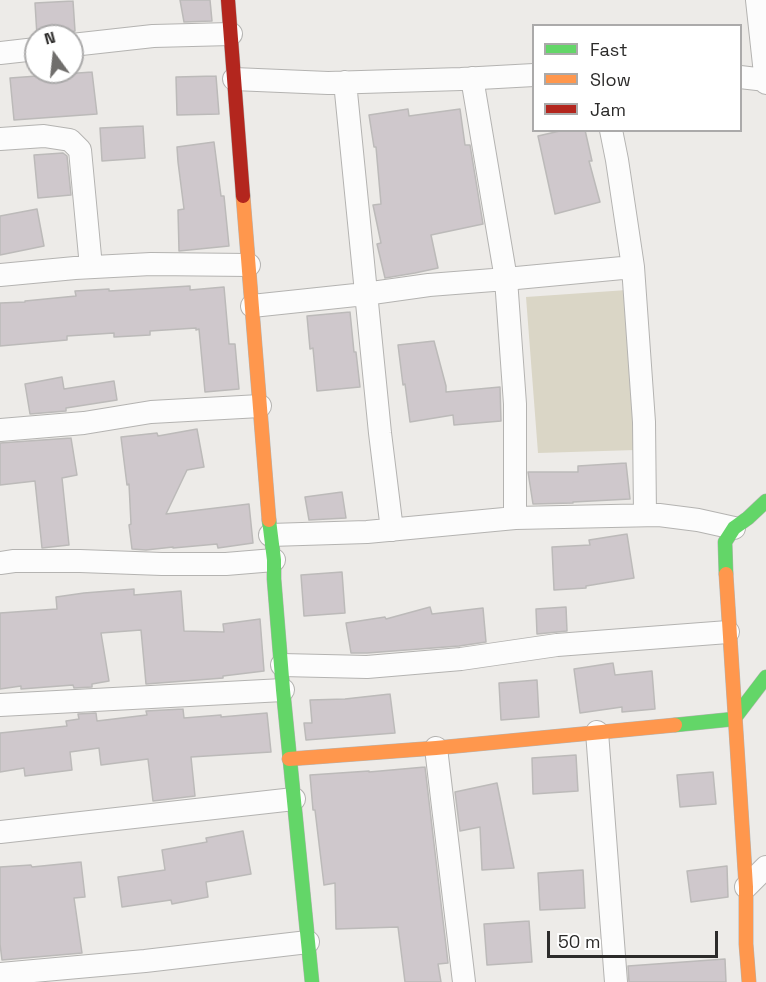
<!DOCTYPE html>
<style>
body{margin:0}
#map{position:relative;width:766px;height:982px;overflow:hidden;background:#edebe8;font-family:"Space Grotesk",sans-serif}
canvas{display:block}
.legend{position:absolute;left:532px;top:24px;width:210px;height:108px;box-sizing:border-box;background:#fff;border:2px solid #abaaaa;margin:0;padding:8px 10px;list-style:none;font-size:18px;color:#2c2b2a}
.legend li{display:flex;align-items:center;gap:12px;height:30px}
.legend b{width:30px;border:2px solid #abaaaa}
.north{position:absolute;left:24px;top:24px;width:60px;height:60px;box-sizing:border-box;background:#fff;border:2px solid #abaaaa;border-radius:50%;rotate:345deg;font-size:16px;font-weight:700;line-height:24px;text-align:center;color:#2c2b2a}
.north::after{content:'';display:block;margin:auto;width:21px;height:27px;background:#706e6c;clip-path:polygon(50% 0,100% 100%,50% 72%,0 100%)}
.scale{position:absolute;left:547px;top:931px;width:171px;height:27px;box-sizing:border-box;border:3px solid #2c2b2a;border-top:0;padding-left:8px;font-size:18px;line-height:21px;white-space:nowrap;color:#2c2b2a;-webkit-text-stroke:4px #fff;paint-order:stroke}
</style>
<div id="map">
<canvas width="766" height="982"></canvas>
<ul class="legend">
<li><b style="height:8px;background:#63d668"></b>Fast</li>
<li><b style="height:8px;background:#ff974d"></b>Slow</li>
<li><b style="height:8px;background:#b3261e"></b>Jam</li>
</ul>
<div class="north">N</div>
<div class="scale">50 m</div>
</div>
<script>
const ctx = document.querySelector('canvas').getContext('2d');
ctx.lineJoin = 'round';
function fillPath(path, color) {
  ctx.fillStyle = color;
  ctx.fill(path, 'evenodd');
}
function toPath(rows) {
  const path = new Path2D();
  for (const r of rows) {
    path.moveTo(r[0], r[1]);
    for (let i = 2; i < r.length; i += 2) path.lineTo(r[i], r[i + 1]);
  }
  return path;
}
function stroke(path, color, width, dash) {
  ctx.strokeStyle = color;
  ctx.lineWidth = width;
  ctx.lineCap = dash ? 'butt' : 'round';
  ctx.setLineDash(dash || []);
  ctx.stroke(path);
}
const green = toPath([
 [627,290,636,450,538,453,526,297]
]);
const building = toPath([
 [180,0,210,0,212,21,184,22,180,0],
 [73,1,75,31,65,34,62,36,37,36,35,3,73,1],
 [92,72,97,114,14,120,10,78,92,72],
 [216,76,219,114,177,115,176,77,216,76],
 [408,109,409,116,460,109,465,145,470,145,483,224,431,235,438,268,415,273,385,278,377,244,381,243,373,205,381,204,376,147,374,147,369,115,408,109],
 [143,126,145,158,102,161,100,128,143,126],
 [564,130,585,130,592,161,589,161,600,202,555,214,538,136,564,130],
 [214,142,221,196,224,196,229,246,179,251,178,210,184,209,178,162,177,147,214,142],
 [63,153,67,156,71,195,38,198,34,155,63,153],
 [37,209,44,246,0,255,0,216,37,209],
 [190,286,190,290,224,287,229,344,235,344,239,389,205,392,199,329,196,330,196,328,150,331,150,335,114,337,114,333,67,336,67,340,0,346,0,303,25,302,25,301,76,296,75,291,109,289,109,291,190,286],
 [350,312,354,352,356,352,360,387,317,391,313,348,310,349,307,316,350,312],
 [434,341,446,386,446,392,500,387,501,421,454,425,453,415,410,422,405,384,403,385,398,345,434,341],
 [62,377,64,389,114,381,117,400,66,408,66,411,30,414,25,384,62,377],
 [197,429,204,467,187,470,166,514,249,504,253,543,218,548,217,544,173,548,173,547,146,550,132,549,129,525,131,524,129,484,127,485,121,437,157,433,158,436,197,429],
 [71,438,77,475,62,478,69,545,42,548,35,481,0,485,0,443,71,438],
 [626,463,630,499,573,502,573,503,533,504,528,472,578,472,578,466,626,463],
 [342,492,346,518,309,520,305,497,342,492],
 [627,534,634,578,586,586,586,588,554,590,552,547,590,545,589,540,627,534],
 [342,572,345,613,304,616,301,575,342,572],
 [134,589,134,595,181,591,184,631,224,632,223,624,260,619,264,671,223,676,223,678,146,684,141,630,101,633,109,681,92,684,92,687,74,688,73,685,21,689,21,686,0,689,0,613,57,609,56,597,84,593,134,589],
 [430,607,432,614,483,608,486,642,459,646,367,653,351,653,346,623,385,617,386,619,430,607],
 [566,607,567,631,537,634,536,609,566,607],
 [613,663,615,675,652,671,655,709,622,712,622,707,580,713,574,669,613,663],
 [537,680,539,717,501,720,499,683,537,680],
 [390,694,395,733,306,740,304,723,312,723,310,700,345,699,390,694],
 [183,709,184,718,221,715,221,717,267,713,271,752,191,757,195,796,153,801,148,759,101,765,99,748,70,752,72,770,25,776,24,768,0,772,0,733,67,726,66,721,79,719,78,714,96,713,97,721,147,715,146,711,183,709],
 [576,755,578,791,533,794,532,758,576,755],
 [425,767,448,963,438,964,441,982,405,982,398,927,336,929,335,883,324,885,315,810,313,810,310,775,369,771,369,772,425,767],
 [713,772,716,804,680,807,677,775,713,772],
 [497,783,514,868,482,870,480,827,460,831,455,792,497,783],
 [243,831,251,874,206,882,208,897,172,904,171,900,122,907,118,877,165,870,162,850,207,842,206,838,243,831],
 [81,862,85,897,74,898,82,953,2,960,0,944,0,867,31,865,32,867,81,862],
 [727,866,728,897,691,902,687,871,727,866],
 [583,870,585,908,540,910,538,873,583,870],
 [529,921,532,962,487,965,484,924,529,921],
 [725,959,726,982,629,982,628,966,725,959]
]);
const street = toPath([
 [757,0,766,83],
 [72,45,153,36,231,34],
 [0,53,36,49],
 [740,77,766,80],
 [472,78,506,279,515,404,515,518],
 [234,79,328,83,461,79,534,75],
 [345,82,380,433,392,530],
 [611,130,617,160,633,267,644,422,645,515],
 [0,139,44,136,70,140,80,150,91,267],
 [0,275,75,268,151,264,249,265],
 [252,306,365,294,429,285,506,279,633,267],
 [0,430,84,423,151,412,260,406],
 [270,535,367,532,515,518,659,515,698,520,734,528],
 [0,563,14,561,80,561,162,564,226,564,274,560],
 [282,665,367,667,461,659,557,645,728,632],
 [0,705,283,690],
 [597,732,616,982],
 [436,748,464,982],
 [0,832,294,799],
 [746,887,766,867],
 [0,974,145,961,308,942]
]);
const fast = toPath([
 [269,520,274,560,274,579,283,690,312,982],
 [726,574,725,542,734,528,748,518,766,501],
 [675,725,734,719,766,677]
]);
const slow = toPath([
 [243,196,269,520],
 [726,574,746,887,746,944,749,982],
 [289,759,436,748,675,725]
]);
const jam = toPath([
 [228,0,243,196]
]);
fillPath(green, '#dad6c6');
fillPath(building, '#cfc8cc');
stroke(building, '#bcbab9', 1.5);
stroke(street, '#b4b3b1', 24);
stroke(fast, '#b4b3b1', 15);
stroke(slow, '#b4b3b1', 15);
stroke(jam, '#b4b3b1', 15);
stroke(street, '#fcfcfc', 22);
stroke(fast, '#63d668', 14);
stroke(slow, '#ff974d', 14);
stroke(jam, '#b3261e', 14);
</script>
